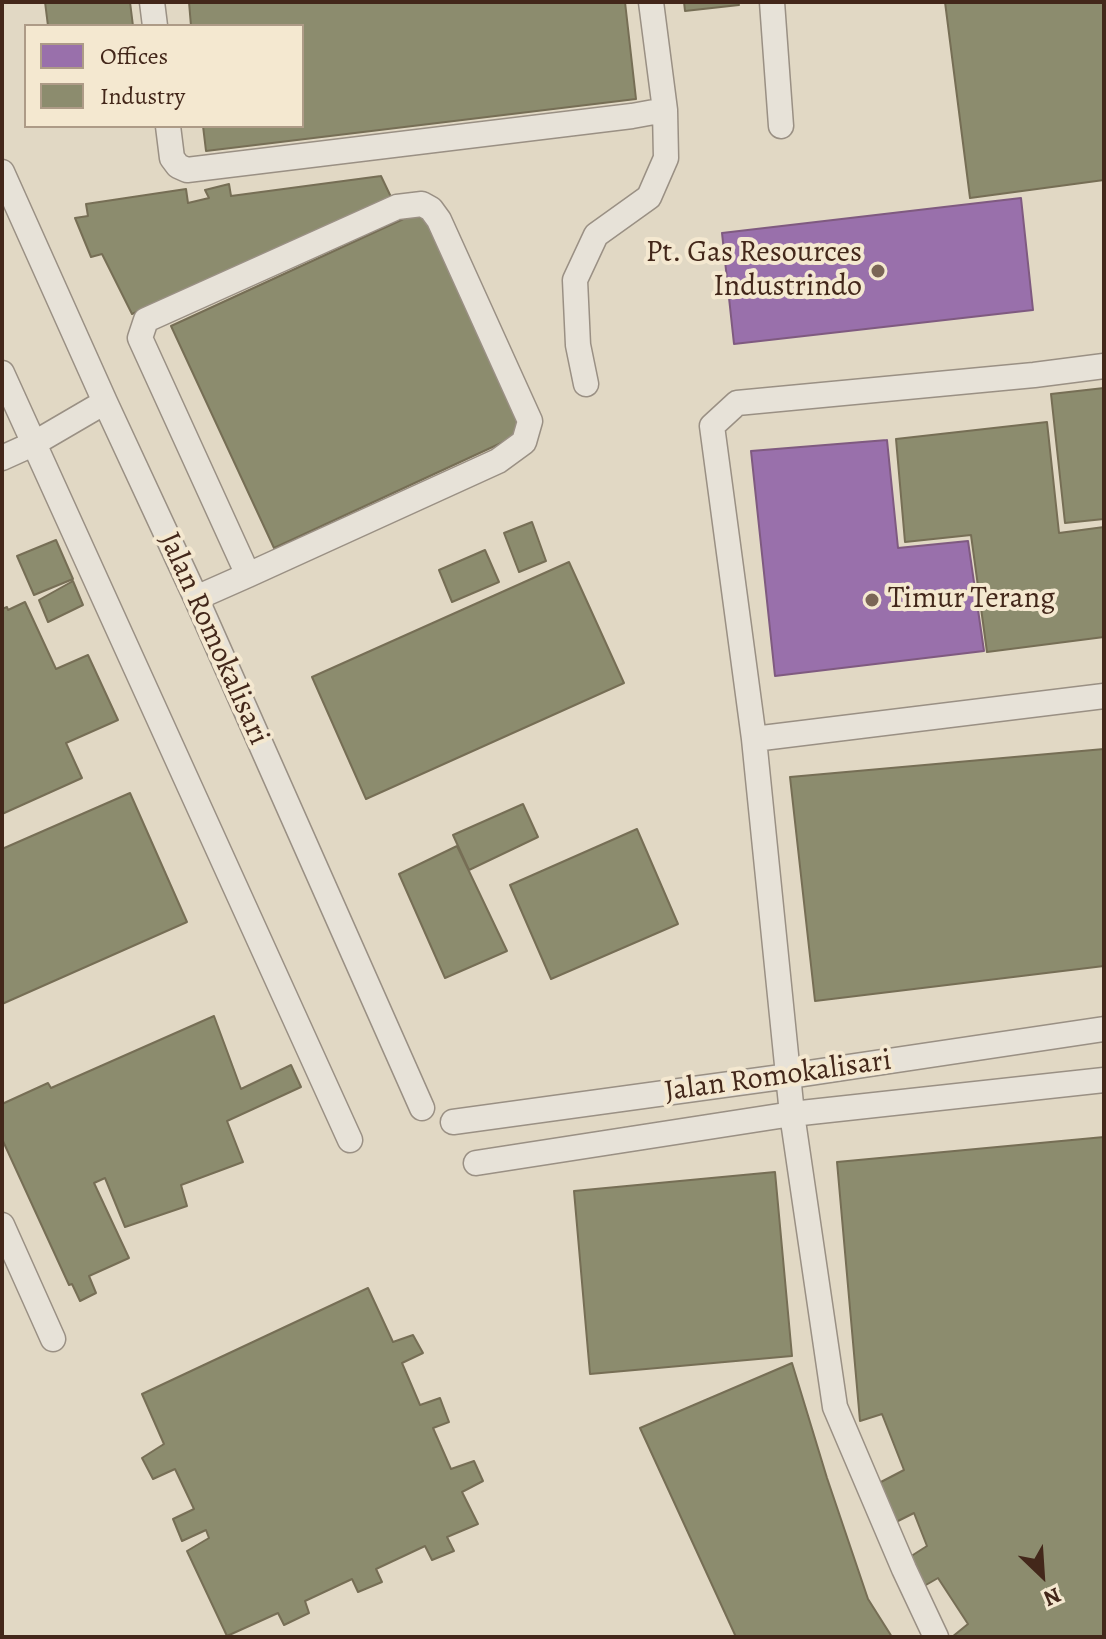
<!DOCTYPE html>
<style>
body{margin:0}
#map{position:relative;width:1106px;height:1639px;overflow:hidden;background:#e1d8c4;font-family:Alegreya,serif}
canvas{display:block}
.frame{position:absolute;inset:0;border:4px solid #43271a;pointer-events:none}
.legend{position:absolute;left:24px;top:24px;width:280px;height:104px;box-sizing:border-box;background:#f4e8d0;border:2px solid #ad9b87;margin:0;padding:10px 14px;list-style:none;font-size:24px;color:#43271a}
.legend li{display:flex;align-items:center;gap:16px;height:40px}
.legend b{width:40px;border:2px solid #ad9b87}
.north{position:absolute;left:1002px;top:1535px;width:80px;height:80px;-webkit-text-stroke:6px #f4e8d0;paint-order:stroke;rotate:155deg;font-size:22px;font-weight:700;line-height:32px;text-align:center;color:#43271a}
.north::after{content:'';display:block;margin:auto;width:28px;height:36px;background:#43271a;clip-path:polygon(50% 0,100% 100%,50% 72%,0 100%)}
</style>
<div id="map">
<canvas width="1106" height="1639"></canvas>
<div class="frame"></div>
<ul class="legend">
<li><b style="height:22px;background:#9970ab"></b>Offices</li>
<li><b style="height:22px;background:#8c8c6e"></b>Industry</li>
</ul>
<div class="north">N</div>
</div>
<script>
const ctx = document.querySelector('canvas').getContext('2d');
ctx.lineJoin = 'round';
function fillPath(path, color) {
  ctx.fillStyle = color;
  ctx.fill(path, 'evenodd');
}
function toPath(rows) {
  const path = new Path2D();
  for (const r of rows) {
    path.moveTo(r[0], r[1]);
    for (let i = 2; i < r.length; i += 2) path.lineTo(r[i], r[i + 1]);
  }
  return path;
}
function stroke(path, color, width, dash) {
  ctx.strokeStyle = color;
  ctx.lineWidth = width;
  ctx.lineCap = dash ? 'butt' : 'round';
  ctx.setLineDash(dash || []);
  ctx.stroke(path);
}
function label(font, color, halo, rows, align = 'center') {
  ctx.font = font + ' Alegreya,serif';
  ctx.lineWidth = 8;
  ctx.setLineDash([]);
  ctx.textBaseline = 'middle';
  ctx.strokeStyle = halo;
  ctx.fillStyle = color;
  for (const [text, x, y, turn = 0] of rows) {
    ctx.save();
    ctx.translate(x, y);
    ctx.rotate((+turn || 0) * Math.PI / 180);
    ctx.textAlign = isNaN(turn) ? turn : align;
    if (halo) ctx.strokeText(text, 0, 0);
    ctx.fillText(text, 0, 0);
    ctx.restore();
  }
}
const offices = toPath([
 [1021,198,1033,310,734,344,722,233,1021,198],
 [887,440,898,548,968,541,984,651,775,676,751,451,887,440]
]);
const industry = toPath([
 [45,2,130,2,133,26,48,26,45,2],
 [189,2,625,2,636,99,206,151,203,126,302,126,302,26,191,26,189,2],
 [684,2,738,2,739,5,685,11,684,2],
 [945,2,1104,2,1104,180,970,198,945,2],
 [381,176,391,197,132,314,102,254,91,257,75,218,88,216,86,204,186,189,188,203,209,198,205,190,229,184,231,196,381,176],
 [423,210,525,432,274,548,171,326,423,210],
 [1104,388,1104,519,1065,523,1051,394,1104,388],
 [1047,422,1059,533,1104,527,1104,637,987,652,971,535,905,542,896,439,1047,422],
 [532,522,546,561,519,572,504,533,532,522],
 [56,540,73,579,34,595,17,556,56,540],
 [485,550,499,582,452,602,439,570,485,550],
 [569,562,624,683,366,799,312,677,569,562],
 [73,581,83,605,48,622,39,600,73,581],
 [25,602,56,669,88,655,118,720,66,743,82,778,2,814,2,609,7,607,8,610,25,602],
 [1104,749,1104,966,815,1001,790,777,1104,749],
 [130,793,187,922,2,1004,2,849,130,793],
 [523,804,538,837,469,870,453,835,523,804],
 [637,829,678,924,551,979,510,885,637,829],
 [457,846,507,951,445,978,399,874,457,846],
 [214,1016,241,1089,291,1065,301,1087,227,1121,243,1162,181,1185,187,1206,125,1227,105,1178,94,1183,129,1258,89,1276,96,1293,80,1301,72,1284,69,1285,2,1139,2,1104,48,1083,51,1088,214,1016],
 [1104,1137,1104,1637,952,1637,968,1624,938,1578,919,1589,905,1560,927,1546,914,1513,890,1525,879,1483,904,1470,882,1414,860,1421,837,1162,1104,1137],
 [775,1172,792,1356,590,1374,574,1191,775,1172],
 [368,1288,393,1342,413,1335,423,1353,402,1363,420,1405,440,1398,449,1422,433,1428,451,1469,474,1461,483,1481,462,1492,478,1524,447,1537,454,1551,432,1560,425,1546,376,1569,382,1582,358,1592,352,1579,305,1601,309,1613,284,1625,278,1613,227,1636,187,1551,209,1538,206,1530,182,1541,173,1519,194,1509,175,1469,153,1479,142,1458,164,1444,142,1394,368,1288],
 [792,1363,827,1478,868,1599,892,1637,736,1637,640,1428,792,1363]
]);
const minor = toPath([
 [152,2,155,26],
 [772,2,781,126],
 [168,126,172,158,178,166,187,170,632,116,665,110],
 [2,172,105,402,196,598,422,1108],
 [2,373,350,1140],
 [586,384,578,345,575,280,596,235,649,197,666,158,665,110,651,2],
 [2,458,33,444,105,402],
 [196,598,248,575,498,461,524,442,530,421,439,220,431,209,422,204,397,207,146,320,140,338,248,575],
 [754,739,1104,696],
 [453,1122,789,1076,1104,1029],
 [476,1163,792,1114,1104,1080],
 [2,1225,53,1339],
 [936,1637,904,1569,835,1407,792,1114,754,739,712,426,737,403,1034,375,1104,366]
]);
const markers = [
 [878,271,8,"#7a6556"],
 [872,600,8,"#7a6556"]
];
const poiNames = [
 ["Pt. Gas Resources",862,254],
 ["Industrindo",862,288],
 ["Timur Terang",888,600,"left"]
];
const streetNames = [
 ["Jalan Romokalisari",213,639,66],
 ["Jalan Romokalisari",778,1077,-8]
];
fillPath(offices, '#9970ab');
stroke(offices, '#7f5a80', 2);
fillPath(industry, '#8c8c6e');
stroke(industry, '#766e55', 2);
stroke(minor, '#9a9084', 27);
stroke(minor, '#e7e2d8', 24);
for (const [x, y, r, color] of markers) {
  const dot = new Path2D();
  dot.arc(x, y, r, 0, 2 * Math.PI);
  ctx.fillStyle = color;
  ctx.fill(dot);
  stroke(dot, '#f4e8d0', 3);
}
label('30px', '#43271a', '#f4e8d0', poiNames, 'right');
label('30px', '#43271a', '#f4e8d0', streetNames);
</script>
